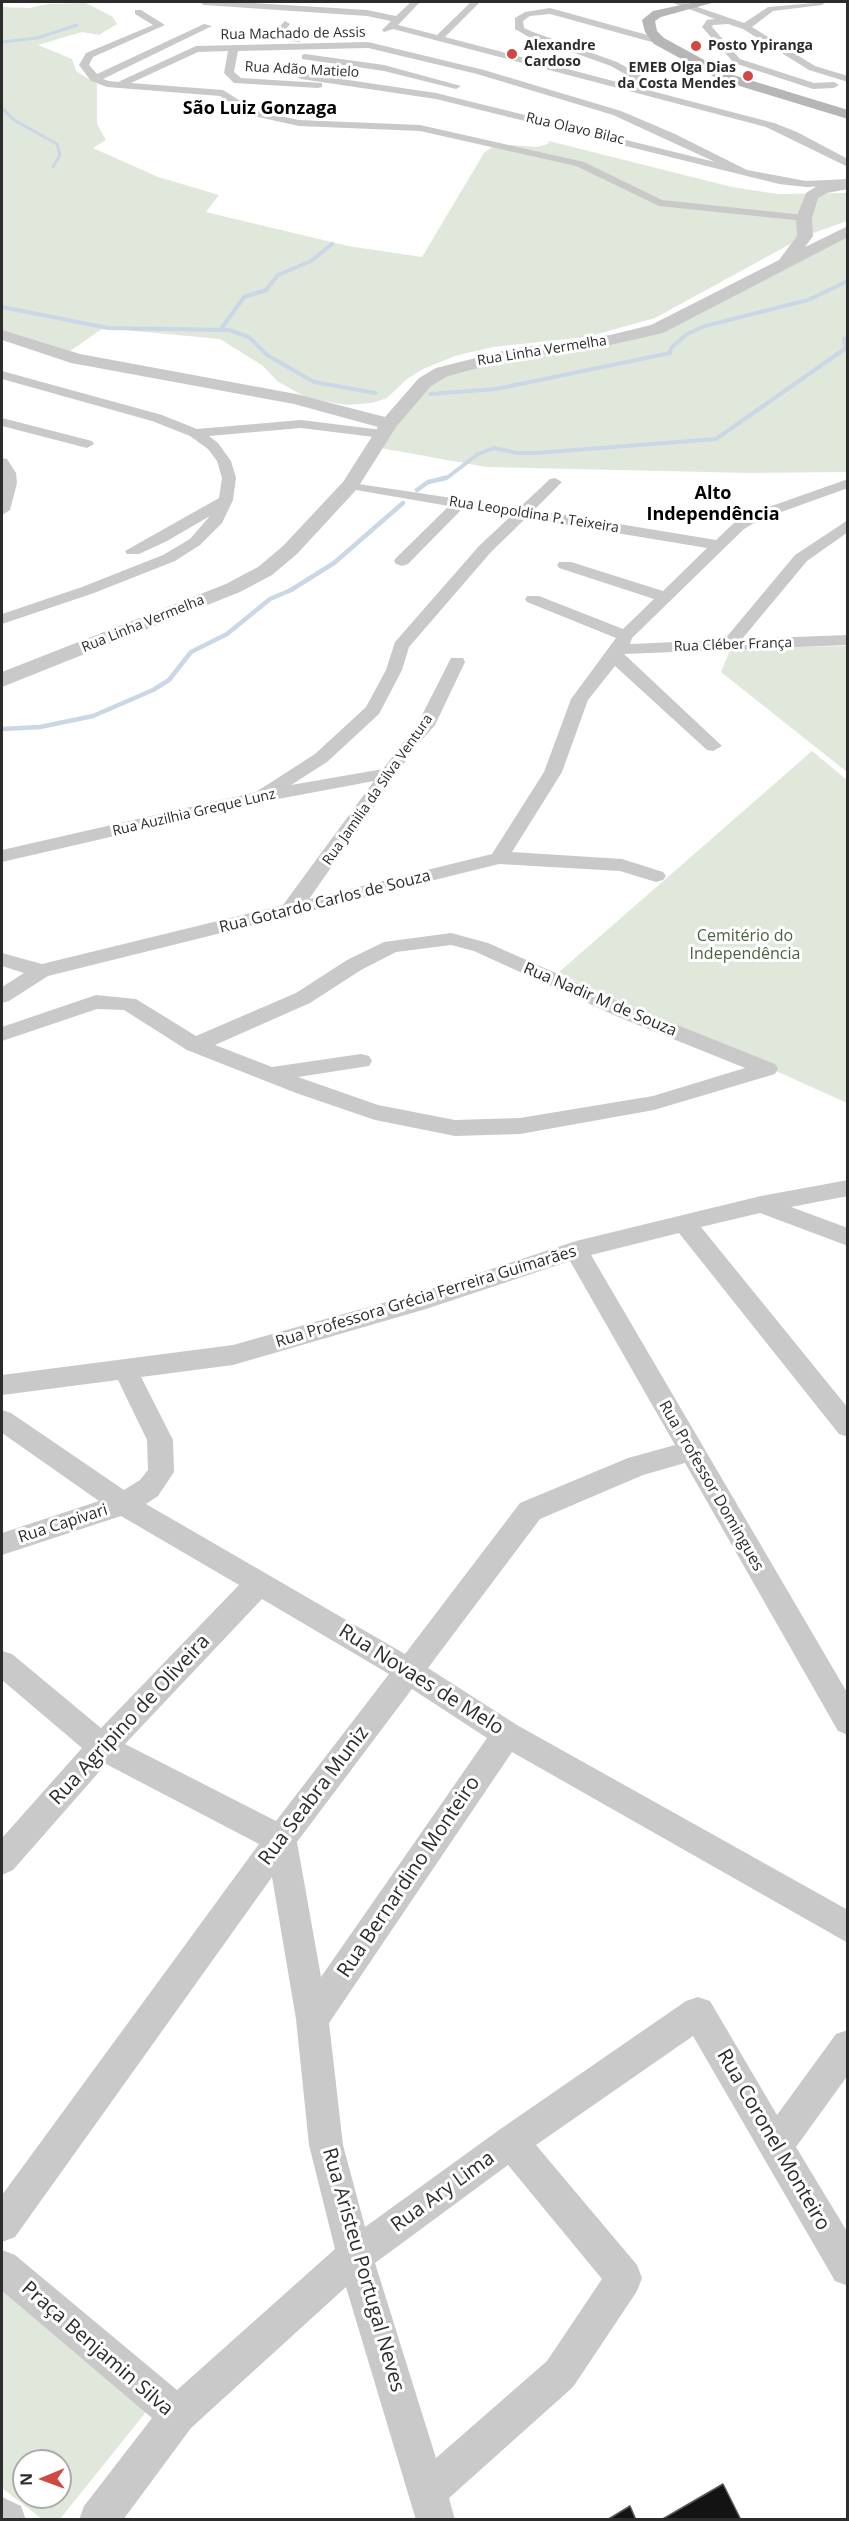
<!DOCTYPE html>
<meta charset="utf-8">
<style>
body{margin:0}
#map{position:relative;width:849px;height:2521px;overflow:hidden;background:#fff;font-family:"Open Sans",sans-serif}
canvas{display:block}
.frame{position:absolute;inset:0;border:3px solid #2c2c2c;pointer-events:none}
.north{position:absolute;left:12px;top:2449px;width:60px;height:60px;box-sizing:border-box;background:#fff;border:2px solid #ababab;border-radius:50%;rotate:269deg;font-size:16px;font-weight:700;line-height:24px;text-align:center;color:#2c2c2c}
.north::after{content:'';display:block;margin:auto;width:21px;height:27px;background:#d04841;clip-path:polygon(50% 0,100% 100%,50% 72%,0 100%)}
</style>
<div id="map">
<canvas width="849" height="2521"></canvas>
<div class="frame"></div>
<div class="north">N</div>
</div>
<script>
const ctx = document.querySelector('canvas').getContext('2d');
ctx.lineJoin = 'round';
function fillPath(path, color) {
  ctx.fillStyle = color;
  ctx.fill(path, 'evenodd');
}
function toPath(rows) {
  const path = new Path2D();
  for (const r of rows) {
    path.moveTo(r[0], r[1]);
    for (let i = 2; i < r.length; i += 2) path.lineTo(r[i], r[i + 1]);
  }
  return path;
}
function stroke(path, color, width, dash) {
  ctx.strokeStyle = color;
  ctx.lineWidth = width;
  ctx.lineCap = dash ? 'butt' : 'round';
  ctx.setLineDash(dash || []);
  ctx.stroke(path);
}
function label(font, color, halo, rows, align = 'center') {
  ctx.font = font + ' "Open Sans",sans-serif';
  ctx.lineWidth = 6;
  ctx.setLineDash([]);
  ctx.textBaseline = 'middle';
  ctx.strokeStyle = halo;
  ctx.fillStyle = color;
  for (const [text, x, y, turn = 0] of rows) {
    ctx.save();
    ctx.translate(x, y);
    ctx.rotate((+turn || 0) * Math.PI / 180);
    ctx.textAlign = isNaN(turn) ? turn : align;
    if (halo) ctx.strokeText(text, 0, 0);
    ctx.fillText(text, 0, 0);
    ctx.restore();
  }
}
const green = toPath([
 [86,3,113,17,117,24,99,35,82,32,38,45,72,59,76,71,97,84,97,124,106,140,93,148,158,177,219,195,206,212,348,246,422,257,484,153,492,147,511,145,536,147,548,144,549,141,732,187,777,194,847,193,847,221,805,236,655,318,587,337,493,347,455,356,423,369,407,379,387,398,372,403,346,405,307,398,277,381,263,366,220,339,103,328,69,352,2,332,2,7,29,8,48,4],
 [847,231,847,472,749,473,486,467,375,447,417,394,454,369,629,338],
 [847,646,847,772,721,672,731,648],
 [812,751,847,780,847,1103,558,973],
 [2,2291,146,2412,60,2519,42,2519,2,2488],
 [24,2461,60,2461,60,2497,24,2497]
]);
const streamFar2 = toPath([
 [2,42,37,38,77,25],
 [2,108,14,120,57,144,60,155,53,167]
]);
const streamFar1 = toPath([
 [2,307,108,328,229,330,249,337,267,355,314,382,375,393],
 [221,329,244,297,266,290,278,275,311,261,332,244],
 [430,394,496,389,670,353,671,348,687,334,705,326,808,300,848,281],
 [440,479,448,477,478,454,494,448,517,453,536,453,716,439,846,348,844,339,848,338]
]);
const stream = toPath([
 [417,490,428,482,446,478],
 [2,729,40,727,93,716,153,690,169,680,191,652,227,634,270,599,291,590,334,563,403,503]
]);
const building = toPath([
 [723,2484,741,2520,661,2520,723,2484],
 [630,2506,636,2520,607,2520,630,2506]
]);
const minor = toPath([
 [199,2,237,2,367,10,396,16,411,2,420,2,398,25,437,35,471,2,480,2,445,37,774,123,797,132,848,159,848,167,766,127,393,29,384,32,382,30,391,21,367,16,204,5,199,2],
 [671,2,683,2,744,23,768,7,826,2,822,5,773,11,752,27,815,66,848,76,848,82,809,70,743,29,728,24,713,25,712,27,740,59,814,83,834,82,839,85,834,88,813,89,734,63,702,27,707,20,715,19,671,2],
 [550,8,662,39,664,41,659,44,550,14,530,16,523,21,524,28,533,32,617,62,659,85,659,89,651,89,611,66,527,36,515,29,515,18,525,12,550,8],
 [135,10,141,10,165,25,93,57,89,65,97,74,204,24,212,26,103,79,109,81,118,82,196,46,368,42,484,70,621,111,675,134,747,170,806,181,848,179,848,185,806,187,779,184,436,99,301,79,296,76,301,73,436,93,715,162,613,115,477,74,368,48,238,51,234,72,241,78,322,83,322,87,318,88,234,83,224,73,228,51,198,52,131,83,223,90,256,111,299,120,420,125,584,162,662,200,804,215,810,218,804,221,659,206,576,166,420,131,299,126,249,115,220,96,107,87,91,81,79,65,86,53,153,25,135,14,135,10],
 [285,21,290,24,281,35,300,38,300,42,271,39,271,35,285,21],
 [305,54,384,65,461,86,456,89,384,71,302,59,302,55,305,54],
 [2,371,162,415,197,429,301,420,382,430,389,434,382,438,301,428,209,436,218,443,231,461,236,478,233,500,222,523,200,545,175,561,94,593,2,624,2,614,82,587,163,555,190,539,210,516,167,541,139,554,127,554,125,551,219,498,222,478,217,461,208,449,190,436,152,421,2,379,2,371],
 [2,418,92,441,94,444,87,448,2,426,2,418],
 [2,458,7,459,16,473,17,483,10,510,2,515,2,458],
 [555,478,562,482,534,510,716,540,734,523,749,514,848,479,848,488,759,520,744,529,632,638,630,644,724,640,795,555,848,520,848,532,807,561,742,639,848,635,848,645,624,654,722,746,713,751,707,750,615,666,588,700,562,772,512,852,622,859,663,872,666,876,663,880,656,882,620,871,499,864,48,976,9,1001,2,1003,2,987,24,973,2,966,2,953,42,964,283,905,374,781,262,802,2,862,2,850,256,792,315,754,366,707,386,670,395,642,479,546,511,516,463,508,408,564,402,566,396,564,394,561,396,558,449,506,350,489,345,488,343,485,345,482,519,508,550,479,555,478],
 [526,518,707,548,663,591,571,562,559,562,557,565,559,568,654,599,623,629,539,596,527,596,525,599,527,602,616,638,571,699,544,772,492,854,309,899,414,749,435,725,465,662,463,658,451,658,418,723,383,769,291,785,327,762,379,714,402,670,409,647,491,552,526,518],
 [451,933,488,943,630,1006,775,1064,778,1069,775,1074,654,1110,520,1134,455,1136,375,1120,296,1093,187,1050,124,1010,97,1009,2,1041,2,1027,96,995,136,999,196,1036,296,993,347,960,384,942,451,933],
 [451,945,474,951,616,1016,745,1068,653,1096,520,1118,455,1120,378,1105,298,1077,369,1066,372,1061,369,1056,361,1054,272,1067,215,1045,310,1003,361,970,396,952,451,945],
 [848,1180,848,1196,791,1207,848,1228,848,1246,760,1213,701,1227,848,1408,848,1437,839,1434,679,1233,591,1255,848,1694,848,1735,838,1731,685,1463,643,1475,540,1519,428,1668,517,1725,848,1910,848,1943,512,1752,329,2023,343,2145,365,2227,499,2130,686,2001,698,1997,710,2001,777,2115,836,2034,848,2030,848,2075,796,2147,848,2233,848,2286,835,2281,693,2036,536,2145,637,2265,642,2278,637,2291,573,2387,449,2498,455,2520,416,2520,346,2287,191,2428,123,2520,79,2520,84,2506,152,2418,2,2291,2,2250,15,2255,177,2390,335,2249,309,2145,296,2019,272,1877,15,2237,2,2242,2,2195,259,1844,106,1764,13,1870,2,1875,2,1838,82,1748,2,1680,2,1651,12,1654,101,1728,239,1585,121,1516,2,1555,2,1533,99,1501,2,1433,2,1410,11,1413,124,1490,140,1480,148,1470,147,1440,118,1380,2,1395,2,1375,233,1345,422,1292,576,1241,761,1196,848,1180],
 [570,1261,675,1445,628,1458,520,1503,405,1654,146,1504,158,1496,174,1472,173,1440,141,1377,233,1365,426,1309,570,1261],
 [262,1599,389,1674,276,1821,125,1744,262,1599],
 [412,1689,487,1738,321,1977,297,1842,412,1689],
 [508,2165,602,2279,547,2361,436,2458,375,2263,508,2165],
 [2,2497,21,2506,26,2520,2,2520,2,2497]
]);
const tertiary = toPath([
 [848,180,848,189,827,193,818,198,812,218,813,236,805,247,848,226,848,237,663,333,610,345,512,359,448,376,431,386,396,427,357,489,297,554,272,575,240,592,2,687,2,672,226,584,258,567,283,546,343,482,378,427,294,404,71,363,2,340,2,330,80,354,296,394,385,417,419,378,436,368,511,349,610,335,651,325,779,260,797,236,796,218,806,193,817,186,848,180]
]);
const secondary = toPath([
 [695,2,715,2,661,17,655,21,657,31,664,38,730,74,848,110,848,119,720,80,654,44,645,32,642,20,653,11,695,2]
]);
const markers = [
 [696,46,6,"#d04841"],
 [512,54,6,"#d04841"],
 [748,76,6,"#d04841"]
];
const farStreetnames = [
 ["Rua Machado de Assis",293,34,-1],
 ["Rua Adão Matielo",302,70,3],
 ["Rua Olavo Bilac",575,129,13],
 ["Rua Linha Vermelha",542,351,-9],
 ["Rua Leopoldina P. Teixeira",534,515,9],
 ["Rua Linha Vermelha",143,624,-22],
 ["Rua Cléber França",733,645,-2],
 ["Rua Jamilia da Silva Ventura",378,790,-55],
 ["Rua Auzilhia Greque Lunz",194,813,-13]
];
const farPoinames = [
 ["Alexandre",524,46],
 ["Cardoso",524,62],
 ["Posto Ypiranga",708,46],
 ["EMEB Olga Dias",736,68,"right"],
 ["da Costa Mendes",736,84,"right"]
];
const streetNames = [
 ["Rua Gotardo Carlos de Souza",325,902,-14],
 ["Rua Nadir M de Souza",600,1000,23],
 ["Rua Professora Grécia Ferreira Guimarães",426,1297,-17],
 ["Rua Professor Domingues",711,1486,60],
 ["Rua Capivari",63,1524,-18]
];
const parkNames = [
 ["Cemitério do",745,936],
 ["Independência",745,954]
];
const farDistrictnames = [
 ["São Luiz Gonzaga",260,109],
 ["Alto",713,494],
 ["Independência",713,515]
];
const nearStreetnames = [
 ["Rua Novaes de Melo",421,1680,32],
 ["Rua Agripino de Oliveira",130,1720,-47],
 ["Rua Seabra Muniz",314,1796,-53],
 ["Rua Bernardino Monteiro",409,1877,-56],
 ["Rua Coronel Monteiro",773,2140,60],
 ["Rua Ary Lima",443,2192,-36],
 ["Rua Aristeu Portugal Neves",363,2270,74],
 ["Praça Benjamin Silva",97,2349,41]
];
fillPath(green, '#e0e8db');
stroke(streamFar2, '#c9d7e6', 3);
stroke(streamFar1, '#c9d7e6', 4);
stroke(stream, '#c9d7e6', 4.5);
fillPath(building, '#131313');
stroke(building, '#5a5a5a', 1.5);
fillPath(minor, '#c9c9c9');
fillPath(tertiary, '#c9c9c9');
fillPath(secondary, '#b6b6b6');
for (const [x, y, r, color] of markers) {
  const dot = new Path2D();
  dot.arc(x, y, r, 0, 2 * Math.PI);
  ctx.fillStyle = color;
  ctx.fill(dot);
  stroke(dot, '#fff', 2);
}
label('14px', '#2c2c2c', '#fff', farStreetnames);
label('bold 14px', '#2c2c2c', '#fff', farPoinames, 'left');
label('16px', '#2c2c2c', '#fff', streetNames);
label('16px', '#4b623f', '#fff', parkNames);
label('bold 18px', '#000', '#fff', farDistrictnames);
label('20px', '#2c2c2c', '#fff', nearStreetnames);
</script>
